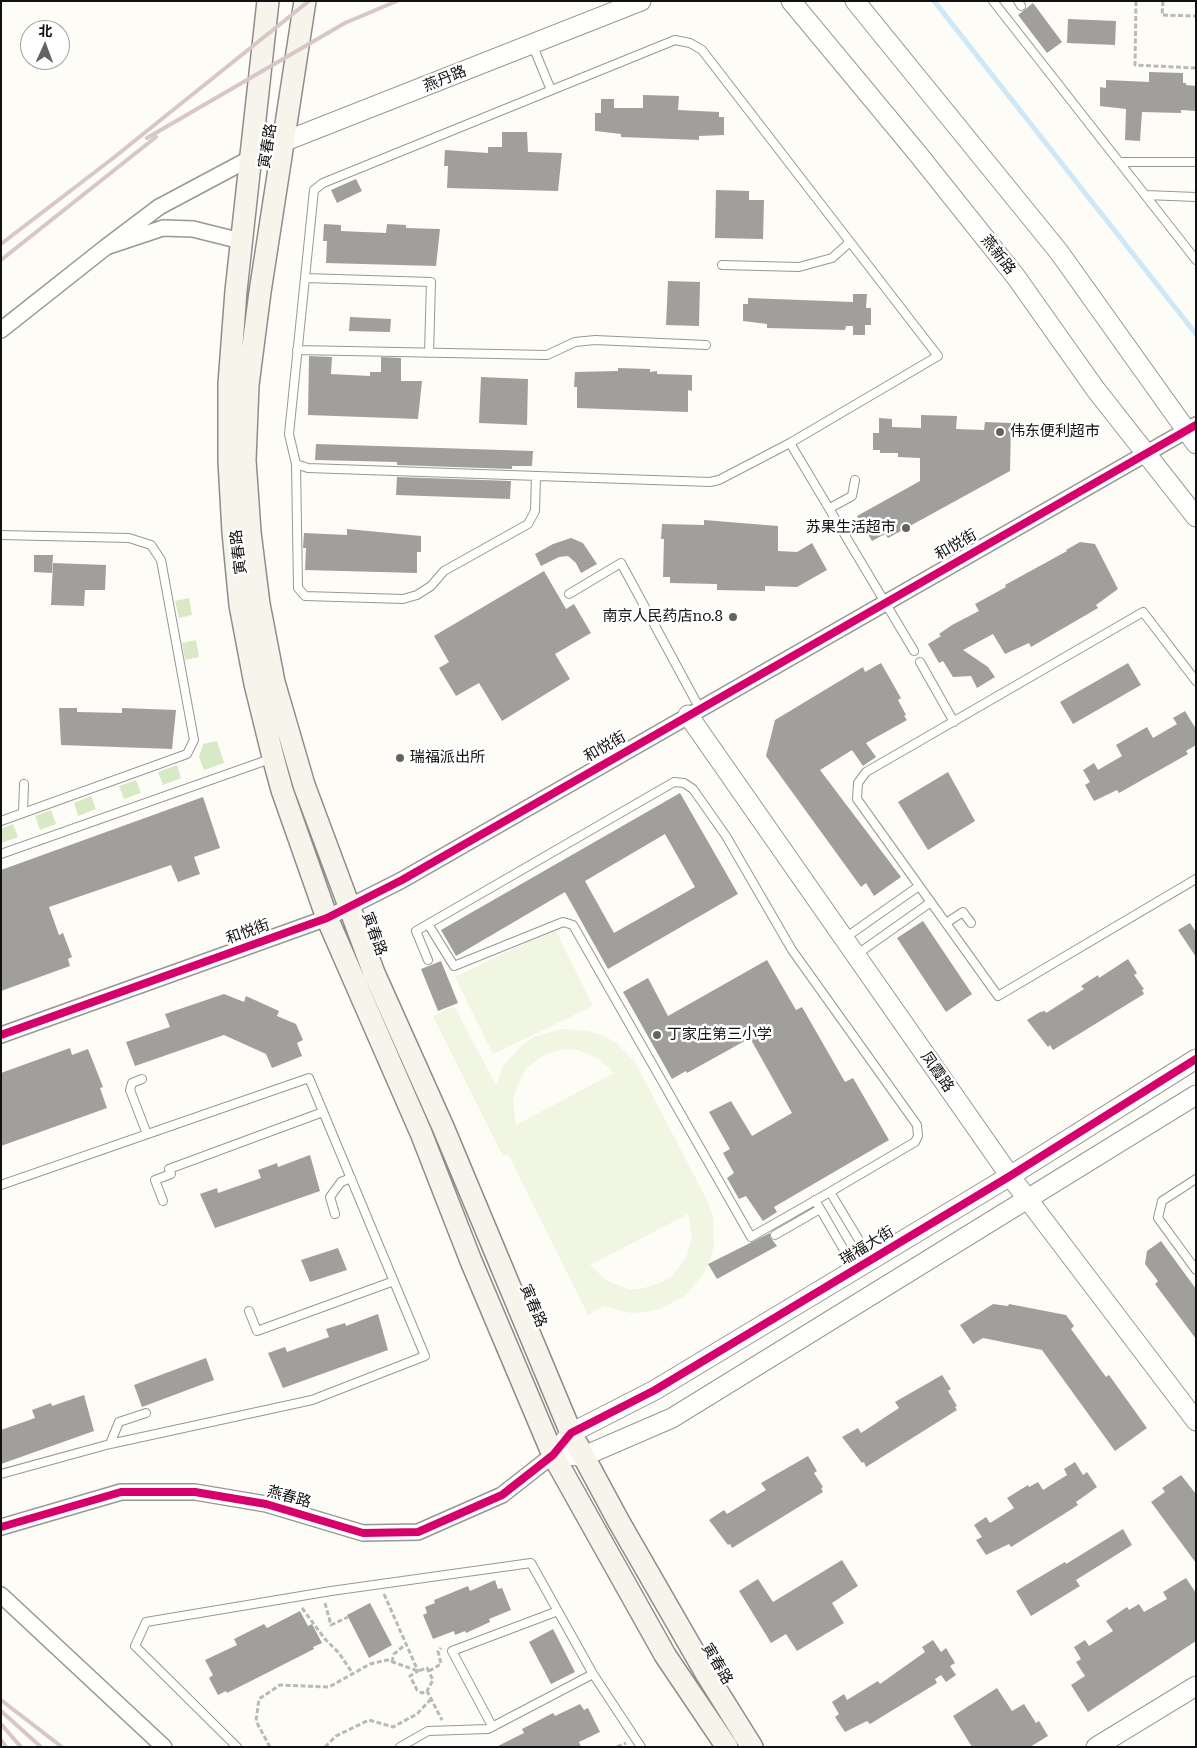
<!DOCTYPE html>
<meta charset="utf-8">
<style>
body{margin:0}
#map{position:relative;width:1197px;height:1748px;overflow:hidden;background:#fdfcf7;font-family:"Roboto Serif","Noto Sans SC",serif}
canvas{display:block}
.frame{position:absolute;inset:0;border:2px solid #111;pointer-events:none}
.north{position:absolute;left:20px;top:20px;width:50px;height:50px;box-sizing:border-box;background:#fff;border:1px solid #a0a0a0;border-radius:50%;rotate:2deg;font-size:14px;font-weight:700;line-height:20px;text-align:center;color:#111}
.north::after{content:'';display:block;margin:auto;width:18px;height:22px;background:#646362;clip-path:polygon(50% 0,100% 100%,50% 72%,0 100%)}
</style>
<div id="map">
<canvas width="1197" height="1748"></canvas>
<div class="frame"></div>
<div class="north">北</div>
</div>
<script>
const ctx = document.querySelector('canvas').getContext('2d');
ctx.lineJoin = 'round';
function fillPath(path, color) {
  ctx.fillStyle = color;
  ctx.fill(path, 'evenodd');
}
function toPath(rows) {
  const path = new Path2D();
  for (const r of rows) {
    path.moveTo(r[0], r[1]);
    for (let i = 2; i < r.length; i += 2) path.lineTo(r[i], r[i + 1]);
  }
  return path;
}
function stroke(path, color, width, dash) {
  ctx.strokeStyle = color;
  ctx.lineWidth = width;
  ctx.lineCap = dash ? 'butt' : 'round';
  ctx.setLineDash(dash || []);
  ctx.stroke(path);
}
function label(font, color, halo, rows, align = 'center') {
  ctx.font = font + ' "Roboto Serif","Noto Sans SC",serif';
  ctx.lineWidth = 5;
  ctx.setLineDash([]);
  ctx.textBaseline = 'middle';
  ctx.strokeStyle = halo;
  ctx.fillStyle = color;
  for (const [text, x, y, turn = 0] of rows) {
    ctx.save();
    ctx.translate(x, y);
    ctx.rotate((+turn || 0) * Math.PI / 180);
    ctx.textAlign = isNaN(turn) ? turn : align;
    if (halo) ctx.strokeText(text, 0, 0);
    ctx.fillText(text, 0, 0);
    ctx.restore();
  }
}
const forest = toPath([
 [189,598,192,615,179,618,175,601],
 [196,640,199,657,185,660,182,643],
 [217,741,224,763,204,770,199,757,203,744],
 [177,765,181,778,163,785,158,772],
 [136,780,141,793,124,799,119,786],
 [91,796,96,809,78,816,74,803],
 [51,810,56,824,40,830,35,816],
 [13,824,18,837,1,843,1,829]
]);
const pitch = toPath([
 [555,929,593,1006,493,1054,455,977],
 [454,1006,496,1085,503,1066,522,1045,534,1037,561,1029,589,1031,603,1036,615,1042,635,1062,709,1204,713,1218,714,1246,710,1260,704,1273,686,1295,660,1309,646,1312,631,1313,603,1306,588,1315,508,1154,503,1156,433,1016],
 [565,1049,577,1050,598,1058,614,1073,516,1125,513,1102,515,1091,525,1070,543,1055],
 [688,1214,692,1236,686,1258,672,1276,663,1282,641,1289,629,1289,607,1281,590,1265]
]);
const stream = toPath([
 [934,1,1196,334]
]);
const building = toPath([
 [1033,3,1062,42,1047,53,1018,15],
 [1068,19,1116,21,1115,45,1067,43],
 [1149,72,1183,73,1183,83,1186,83,1186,85,1196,86,1196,111,1181,110,1181,113,1142,112,1140,141,1125,140,1126,109,1100,106,1100,87,1106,88,1106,80,1149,82],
 [643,95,679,96,678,110,719,112,719,117,724,117,724,135,699,136,699,140,621,137,621,134,595,131,595,113,601,113,601,99,614,99,614,108,643,108],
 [502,132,527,132,528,152,562,153,558,191,447,188,448,166,444,166,445,150,488,153,488,147,502,147],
 [356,179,362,191,337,203,331,190],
 [716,190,749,191,749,200,764,200,763,239,715,238],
 [324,224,341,225,341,231,386,233,387,224,406,225,406,228,440,229,436,266,326,263,327,241,323,241],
 [668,281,700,282,699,326,666,325],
 [853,294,867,294,866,308,871,308,871,325,865,325,865,335,853,335,853,326,846,326,845,330,767,328,767,324,743,321,743,304,748,304,748,298,853,302],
 [350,317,391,319,390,332,349,331],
 [309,356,332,357,331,374,370,376,370,372,381,372,381,357,401,358,401,381,422,381,418,419,308,415],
 [618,368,650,369,650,372,657,371,657,374,692,375,692,391,688,390,688,412,577,408,577,387,574,387,575,372,618,371],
 [481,377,528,379,527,425,479,423],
 [921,415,957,416,956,429,984,430,985,422,1011,423,1010,471,888,538,885,534,872,541,857,516,920,481,920,458,898,457,898,453,880,453,880,450,873,450,873,433,879,433,879,418,892,419,892,427,921,428],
 [316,444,533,451,532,466,512,466,512,469,397,465,397,462,315,460],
 [397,477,511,481,510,499,396,495],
 [704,520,778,526,778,551,797,552,812,543,827,570,797,587,765,586,765,591,717,590,717,584,670,583,670,577,663,577,664,539,661,539,662,524,704,525],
 [347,529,421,536,421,552,417,552,417,573,305,570,306,548,303,548,304,533,347,535],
 [571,538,583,543,597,564,581,573,576,563,568,556,559,557,541,566,535,554,553,544],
 [1080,542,1095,544,1118,589,1096,605,1098,608,1031,647,1029,643,1005,654,993,634,963,650,988,667,995,677,977,688,971,676,953,677,943,661,939,663,928,644,941,636,939,634,952,625,979,611,975,604,1006,587,1005,585,1067,551,1066,550],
 [34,555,53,555,52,573,34,572],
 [53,563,106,565,105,590,85,590,84,606,51,605],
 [544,571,566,609,574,604,591,633,555,654,570,679,502,721,479,683,456,696,439,668,449,662,434,636],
 [881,663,901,698,898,700,906,715,904,716,907,720,866,743,876,757,863,766,852,750,820,770,901,877,874,896,866,883,861,887,766,756,775,720,863,667,865,672],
 [1128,663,1141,685,1073,724,1060,702],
 [59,708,77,708,77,712,122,713,122,708,176,710,172,749,61,745],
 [1185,711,1196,729,1196,745,1186,751,1188,754,1119,793,1117,790,1094,801,1085,785,1090,782,1083,770,1094,763,1098,770,1122,756,1116,745,1147,727,1153,738,1177,724,1173,718],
 [948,772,975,821,928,850,898,802],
 [680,793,738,894,608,969,565,892,456,956,441,930],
 [665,834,695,887,614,933,585,881],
 [203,797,220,848,194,857,200,874,178,882,171,865,49,907,59,935,63,933,72,957,68,959,70,966,1,991,1,870],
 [923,921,972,994,946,1012,897,938],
 [1190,923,1196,932,1196,957,1178,930],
 [1128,959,1137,973,1134,975,1144,989,1142,990,1144,994,1053,1050,1050,1045,1048,1047,1027,1020,1040,1012,1045,1011,1046,1013,1084,989,1081,986,1098,975,1099,978],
 [767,960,796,1010,802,1007,845,1082,853,1078,889,1140,774,1207,777,1212,763,1221,746,1196,739,1199,727,1178,734,1173,723,1153,730,1149,709,1112,731,1101,752,1136,792,1113,750,1038,687,1073,686,1071,672,1079,623,992,648,978,668,1016],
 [441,961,458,1003,438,1011,421,969],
 [224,994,244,1002,246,996,279,1011,277,1016,296,1024,303,1040,297,1043,302,1056,272,1068,266,1054,224,1035,135,1066,126,1042,170,1027,165,1014],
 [70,1048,72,1055,88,1049,103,1087,100,1088,107,1108,1,1146,1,1073],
 [310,1155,320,1191,215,1228,200,1194,217,1188,218,1193,261,1178,258,1170,277,1163,278,1167],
 [770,1233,770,1237,777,1246,717,1279,708,1264],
 [1161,1241,1196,1289,1196,1339,1155,1284,1158,1281,1145,1264,1147,1251],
 [338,1248,347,1270,310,1282,301,1260],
 [993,1304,1008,1306,1009,1304,1066,1315,1074,1326,1071,1329,1106,1377,1109,1375,1147,1428,1115,1451,1042,1350,983,1338,973,1344,960,1325],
 [378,1314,388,1350,283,1388,268,1353,285,1347,287,1352,329,1337,326,1329,345,1323,346,1326],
 [206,1358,214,1380,142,1407,134,1385],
 [942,1375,951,1389,948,1391,957,1406,955,1407,957,1410,866,1467,864,1462,862,1463,842,1437,858,1428,861,1433,899,1408,895,1402],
 [84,1395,94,1431,1,1464,1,1430,35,1418,32,1410,51,1403,52,1406],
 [808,1456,817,1471,814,1473,823,1487,821,1488,823,1492,732,1548,730,1544,728,1545,709,1520,724,1510,727,1514,766,1490,761,1483],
 [1075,1462,1083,1475,1087,1472,1097,1487,1076,1502,1078,1505,1064,1514,1011,1547,1009,1544,986,1555,976,1540,982,1537,974,1525,986,1517,990,1523,1014,1508,1007,1498,1028,1485,1029,1487,1038,1482,1043,1490,1067,1475,1064,1469],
 [1181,1475,1196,1494,1196,1563,1151,1502,1165,1492,1162,1488],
 [1123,1529,1132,1545,1076,1580,1080,1586,1031,1616,1016,1591,1065,1562,1066,1564],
 [842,1560,858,1586,832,1603,844,1623,797,1651,786,1634,771,1643,739,1591,758,1579,773,1602],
 [1186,1578,1196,1593,1196,1641,1088,1712,1071,1685,1085,1676,1076,1662,1081,1659,1074,1647,1085,1640,1089,1646,1113,1631,1106,1621,1127,1607,1129,1610,1139,1604,1144,1612,1167,1599,1163,1592],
 [495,1580,498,1589,502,1588,511,1610,489,1619,490,1622,466,1633,465,1631,455,1635,454,1631,433,1639,423,1615,427,1613,425,1607,435,1603,434,1600,468,1586,470,1591],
 [370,1603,392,1645,369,1658,347,1615],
 [300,1611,308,1626,312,1624,322,1643,313,1647,314,1649,253,1680,227,1693,226,1691,218,1695,209,1678,213,1675,205,1660,237,1645,234,1639,264,1624,267,1628],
 [553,1629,575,1672,551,1684,529,1642],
 [933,1640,941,1652,946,1648,955,1663,950,1666,956,1675,946,1682,941,1675,935,1679,937,1683,870,1724,867,1721,845,1732,835,1717,839,1714,832,1702,844,1694,847,1700,878,1681,880,1684,925,1652,922,1647],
 [997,1688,1012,1711,1024,1704,1036,1723,1039,1721,1048,1736,1030,1747,972,1747,953,1716],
 [580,1704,584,1710,588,1708,600,1732,579,1742,581,1747,496,1747,524,1733,522,1729,553,1713,555,1716]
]);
const path = toPath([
 [1136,1,1135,65,1196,68],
 [1163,1,1162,15,1196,16],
 [384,1594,418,1671,410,1676,417,1690,422,1693,427,1691,442,1720],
 [325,1603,331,1625,348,1617],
 [302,1608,325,1639,339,1653,353,1674],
 [392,1662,394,1654,406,1644],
 [429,1671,441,1664,438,1651,441,1648],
 [270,1747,256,1721,259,1699,280,1685,329,1687,370,1664,387,1660,418,1671,427,1668,433,1680,427,1691],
 [325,1747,336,1736,369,1720,393,1727,417,1714,431,1699],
 [617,1747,626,1743]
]);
const service = toPath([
 [993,1,1196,260],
 [1018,1,1021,6],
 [532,44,551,90],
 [1119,162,1196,162],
 [1146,195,1196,197],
 [722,265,799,267,832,258,850,242],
 [305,278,431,282,429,353],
 [297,350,547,355,575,342,595,340,706,345],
 [790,443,719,480,710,482,308,468,296,464,289,434,314,190,323,183,675,40,690,43,702,50,938,356,790,443,914,651],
 [296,464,298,588,305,596,403,599,417,595,431,586,444,571,528,524,535,511,536,476],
 [830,508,852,496,855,480],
 [1,535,129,538,151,545,161,560,194,740,187,754,1,821],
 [569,594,621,563,700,709],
 [920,662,954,722],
 [1196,681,1143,612,866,772,858,783,857,799,998,996,1196,879],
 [23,813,24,784],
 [1,854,273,758],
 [946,923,963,912,971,923],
 [428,924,454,966,563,922,573,925,751,1237,830,1192],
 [845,938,919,886],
 [856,955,931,902],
 [428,960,416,931,674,782,684,783,693,789,726,836,792,950,917,1125,918,1136,915,1142,830,1192,871,1260],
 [142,1079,132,1083,130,1090,147,1134],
 [1196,1179,1162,1201,1158,1218,1196,1270],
 [1,1185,309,1078,425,1356,312,1400,110,1444,1,1474],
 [815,1200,855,1269],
 [163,1201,155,1180,171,1174,169,1169,323,1112],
 [335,1214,330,1197,341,1182,351,1178],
 [775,1235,820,1209],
 [249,1311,257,1331,394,1281],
 [110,1444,119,1422,146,1413],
 [492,1726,452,1651,558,1611],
 [237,1747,135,1646,146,1622,331,1591,531,1563,593,1674,641,1747],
 [400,1747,428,1731,488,1729,593,1674]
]);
const minor = toPath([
 [241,241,193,229,163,228,106,247,159,207,249,159],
 [1,330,106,247],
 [1,1035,327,918,402,880,1196,425],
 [1,1527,121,1492,195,1492,266,1504,363,1533,418,1532,502,1495,553,1455],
 [1,1595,164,1747]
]);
const tertiary = toPath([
 [791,1,918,154,1016,277,1096,390,1196,517],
 [855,1,1059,252,1196,444],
 [249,159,283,142,641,1],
 [688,715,1010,1176,1196,1421],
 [553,1455,571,1433,655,1390,1010,1176,1196,1059],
 [553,1455,584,1456,672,1418,1196,1095],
 [1096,1747,1196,1686]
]);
const secondary = toPath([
 [268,1,236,291,229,384,229,461,233,532,240,605,255,684,273,757,282,790,327,918,421,1133,471,1261,553,1455,665,1655,727,1747],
 [305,1,260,292,248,385,245,460,250,532,259,604,274,682,304,785,374,973,443,1127,571,1433,619,1522,707,1675,752,1747]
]);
const rail = toPath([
 [147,138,345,23,397,1],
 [1,244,112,159,309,1],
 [1,260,156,137],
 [1,1700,62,1747],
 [1,1711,41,1747],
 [1,1724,21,1747],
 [1,1740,6,1747]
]);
const cycleway = toPath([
 [1,1035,327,918,402,880,1196,425],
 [1,1527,121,1492,195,1492,266,1504,363,1533,418,1532,502,1495,553,1455,571,1433,655,1390,1010,1176,1196,1059]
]);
const markers = [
 [1000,432,5,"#646362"],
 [906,528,5,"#646362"],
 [733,617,5,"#646362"],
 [400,758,5,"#646362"],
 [657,1035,5,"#646362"]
];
const streetNames = [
 ["燕丹路",445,79,-22],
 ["寅春路",268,146,-81],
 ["燕新路",998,255,52],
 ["和悦街",956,545,-30],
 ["寅春路",239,552,-97],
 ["和悦街",605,747,-30],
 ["和悦街",248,932,-20],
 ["寅春路",374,934,70],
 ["凤霞路",937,1072,55],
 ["瑞福大街",867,1246,-31],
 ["寅春路",533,1306,67],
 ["燕春路",289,1497,15],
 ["寅春路",717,1664,59]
];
const poiNames = [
 ["伟东便利超市",1010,432],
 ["苏果生活超市",896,528,"right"],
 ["南京人民药店no.8",723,617,"right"],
 ["瑞福派出所",410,758],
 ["丁家庄第三小学",667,1035]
];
fillPath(forest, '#d8eac5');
fillPath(pitch, '#f0f6e1');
stroke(stream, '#cde8f7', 5);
fillPath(building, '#a19f9c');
stroke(service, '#979795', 10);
stroke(minor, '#979795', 18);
stroke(tertiary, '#979795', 21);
stroke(secondary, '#8e8d8b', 24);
stroke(path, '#b9b9b8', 3, [5, 2.5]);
stroke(service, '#fffffe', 8);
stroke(minor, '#fffffe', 15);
stroke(tertiary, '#fffffe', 19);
stroke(secondary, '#f6f4eb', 21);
stroke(rail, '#d9c6c7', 4);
stroke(cycleway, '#d6006c', 8);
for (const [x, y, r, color] of markers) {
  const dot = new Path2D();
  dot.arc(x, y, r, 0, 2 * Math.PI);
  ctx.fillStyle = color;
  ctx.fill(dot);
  stroke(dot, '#fff', 2);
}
label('15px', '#111', '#fff', streetNames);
label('15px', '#111', '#fff', poiNames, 'left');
</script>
